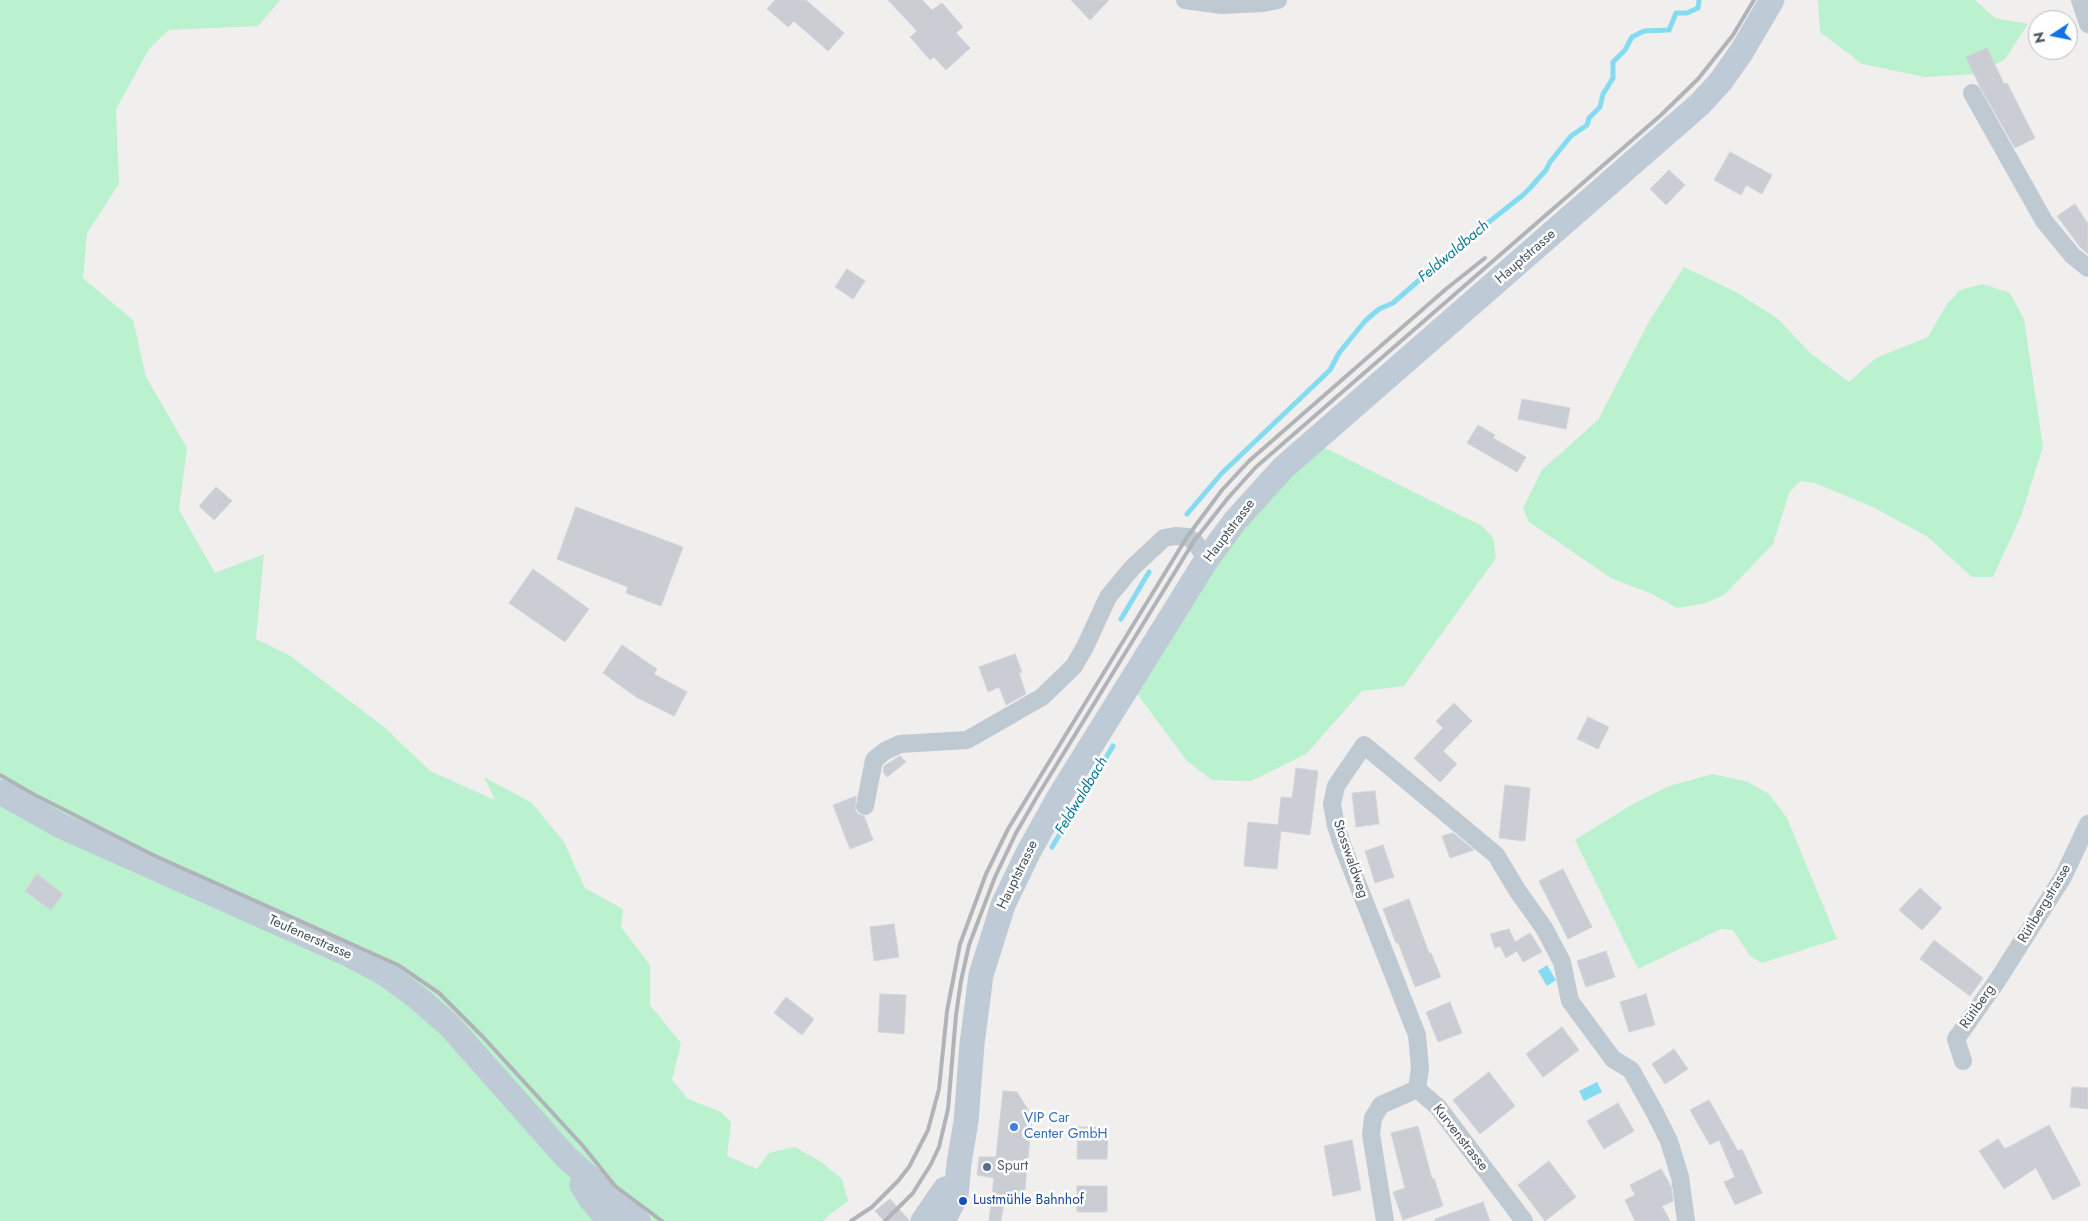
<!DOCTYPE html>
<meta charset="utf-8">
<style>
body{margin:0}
#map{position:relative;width:2088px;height:1221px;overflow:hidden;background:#f1eeee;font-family:Jost,sans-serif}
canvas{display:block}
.north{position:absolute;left:2028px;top:10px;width:50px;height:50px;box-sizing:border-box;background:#fff;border:1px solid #b5babe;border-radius:50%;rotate:259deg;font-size:14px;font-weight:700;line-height:20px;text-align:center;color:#45525d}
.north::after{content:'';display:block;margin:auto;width:18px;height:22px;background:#1072e9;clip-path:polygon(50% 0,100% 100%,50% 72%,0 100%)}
</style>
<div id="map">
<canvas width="2088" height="1221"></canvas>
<div class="north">N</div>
</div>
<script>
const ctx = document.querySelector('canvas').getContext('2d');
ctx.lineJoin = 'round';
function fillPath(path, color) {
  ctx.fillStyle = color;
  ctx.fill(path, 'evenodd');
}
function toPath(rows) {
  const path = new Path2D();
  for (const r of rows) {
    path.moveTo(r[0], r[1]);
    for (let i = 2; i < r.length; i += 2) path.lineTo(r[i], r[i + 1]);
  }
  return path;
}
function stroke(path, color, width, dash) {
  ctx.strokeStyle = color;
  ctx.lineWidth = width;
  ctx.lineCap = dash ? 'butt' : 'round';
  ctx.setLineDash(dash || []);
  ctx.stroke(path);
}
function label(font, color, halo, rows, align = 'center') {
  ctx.font = font + ' Jost,sans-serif';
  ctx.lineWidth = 5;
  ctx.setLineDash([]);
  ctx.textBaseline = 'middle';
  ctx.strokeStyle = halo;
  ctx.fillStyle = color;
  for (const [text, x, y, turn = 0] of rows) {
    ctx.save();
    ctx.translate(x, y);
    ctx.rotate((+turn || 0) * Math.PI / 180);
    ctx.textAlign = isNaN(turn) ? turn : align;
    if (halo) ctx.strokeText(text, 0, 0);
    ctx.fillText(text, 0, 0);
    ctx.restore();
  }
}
const green = toPath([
 [0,0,280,0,258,26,169,30,149,49,116,109,119,184,87,233,83,278,133,320,146,377,187,448,179,510,215,573,264,554,256,639,289,655,383,726,430,771,495,800,484,777,532,803,564,842,585,888,623,909,621,927,650,965,650,1005,681,1043,672,1080,688,1099,721,1112,731,1122,727,1156,757,1169,769,1153,795,1147,821,1162,842,1179,848,1201,829,1215,823,1221,0,1221],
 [1818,0,1975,0,1995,18,2028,24,2005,59,1977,74,1925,77,1862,64,1820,32],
 [1684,267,1736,292,1777,318,1810,353,1849,382,1876,358,1928,337,1947,304,1960,290,1983,284,2010,293,2024,319,2043,447,2021,516,1993,577,1972,577,1928,537,1873,507,1815,483,1800,481,1789,493,1773,544,1724,595,1703,604,1677,608,1652,594,1611,578,1529,522,1523,508,1542,470,1598,420,1650,320],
 [1313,442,1482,526,1493,538,1496,558,1404,686,1362,691,1306,754,1251,781,1212,780,1187,761,1129,683,1184,596],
 [1713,774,1748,782,1769,794,1787,818,1837,939,1762,963,1750,956,1733,930,1721,929,1638,969,1575,840,1633,804,1669,786]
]);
const water = toPath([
 [1547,965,1556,980,1547,986,1538,971],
 [1597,1082,1602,1092,1584,1101,1579,1091]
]);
const stream = toPath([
 [1187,514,1222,473,1330,370,1339,353,1365,321,1379,309,1393,303,1456,248,1523,195,1531,187,1546,170,1550,162,1571,136,1587,125,1589,118,1600,107,1603,94,1613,78,1613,62,1625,50,1632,37,1644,31,1669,30,1676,13,1687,13,1698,8,1699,0],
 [1121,619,1149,572],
 [1052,847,1113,746]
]);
const building = toPath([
 [775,0,806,0,844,33,828,51,794,21,788,27,767,9,775,0],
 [888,0,922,0,932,10,942,3,963,27,956,33,970,48,946,70,934,57,930,60,910,37,917,31,888,0],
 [1071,0,1109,0,1090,20,1071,0],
 [1987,48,2004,84,2007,83,2035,138,2015,148,1980,87,1966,57,1987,48],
 [1730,152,1772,175,1762,194,1746,185,1741,195,1714,180,1730,152],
 [1669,170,1685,185,1666,205,1650,189,1669,170],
 [2075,204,2088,224,2088,254,2080,247,2057,216,2075,204],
 [847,269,865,281,853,299,835,287,847,269],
 [1522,399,1570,408,1566,429,1518,419,1522,399],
 [1478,425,1495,435,1493,438,1526,457,1517,472,1467,443,1478,425],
 [216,487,232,501,214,520,199,506,216,487],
 [576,507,683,547,661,606,626,593,628,587,557,559,576,507],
 [533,569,589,609,565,642,509,603,533,569],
 [622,645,657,669,654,674,687,692,674,716,636,697,603,673,622,645],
 [1015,654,1022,672,1019,673,1026,694,1006,705,999,687,988,692,979,667,1015,654],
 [1454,703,1472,721,1443,751,1457,764,1440,782,1414,758,1443,728,1436,721,1454,703],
 [1588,717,1609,727,1598,749,1577,739,1588,717],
 [900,756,906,762,887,777,883,772,884,766,900,756],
 [1296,768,1318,771,1310,835,1281,831,1277,869,1244,866,1248,822,1278,825,1281,797,1292,798,1296,768],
 [1505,785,1530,788,1525,841,1499,838,1505,785],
 [1375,791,1379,824,1356,827,1352,793,1375,791],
 [856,796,855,810,858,814,864,816,873,840,850,849,833,805,856,796],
 [1453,833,1474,850,1450,858,1442,836,1453,833],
 [1383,845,1394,877,1375,883,1365,851,1383,845],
 [1563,869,1592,927,1568,939,1539,881,1563,869],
 [37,874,63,894,51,910,25,891,37,874],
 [1920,888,1942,908,1922,930,1899,910,1920,888],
 [1409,899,1429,953,1431,953,1441,977,1415,987,1398,942,1396,943,1383,909,1409,899],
 [894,924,899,957,874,961,870,927,894,924],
 [1509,929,1515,942,1530,933,1542,952,1523,962,1517,951,1506,958,1500,946,1495,948,1490,934,1509,929],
 [1934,940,1983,978,1970,996,1920,959,1934,940],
 [1606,951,1615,977,1586,987,1577,961,1606,951],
 [880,994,906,995,904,1034,878,1032,880,994],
 [1646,994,1655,1025,1629,1032,1620,1002,1646,994],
 [786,997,814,1019,802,1035,774,1013,786,997],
 [1450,1002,1462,1033,1438,1042,1426,1012,1450,1002],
 [1562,1027,1579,1050,1543,1077,1526,1054,1562,1027],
 [1674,1049,1688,1069,1665,1084,1652,1064,1674,1049],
 [1489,1072,1515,1106,1480,1134,1453,1100,1489,1072],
 [2072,1087,2088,1088,2088,1109,2070,1107,2072,1087],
 [1003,1091,1017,1092,1032,1116,1024,1199,1005,1197,1001,1221,989,1221,994,1178,977,1175,979,1157,996,1157,1003,1091],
 [1709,1100,1738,1151,1742,1149,1762,1193,1735,1205,1724,1182,1735,1177,1719,1140,1710,1145,1690,1110,1709,1100],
 [1618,1103,1634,1131,1604,1149,1587,1121,1618,1103],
 [2049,1125,2081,1185,2053,1200,2036,1168,2004,1189,1979,1151,1998,1139,2005,1149,2049,1125],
 [1418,1126,1432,1179,1434,1178,1443,1206,1403,1220,1393,1192,1405,1188,1391,1133,1418,1126],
 [1078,1127,1108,1127,1107,1159,1077,1159,1078,1127],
 [1352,1140,1361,1190,1333,1196,1324,1146,1352,1140],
 [1549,1161,1576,1197,1545,1221,1518,1185,1549,1161],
 [1661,1169,1671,1186,1673,1201,1662,1206,1670,1221,1635,1221,1625,1200,1635,1195,1630,1185,1661,1169],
 [1077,1186,1107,1186,1107,1212,1077,1212,1077,1186],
 [890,1199,909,1220,909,1221,884,1221,875,1211,890,1199],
 [1483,1202,1490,1221,1435,1221,1435,1219,1483,1202]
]);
const street = toPath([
 [1185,0,1222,5,1263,3,1278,0],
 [2080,0,2088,24],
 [1972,93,2044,221,2072,255,2088,268],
 [865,806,874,760,885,751,900,744,967,740,1042,697,1074,666,1085,647,1108,597,1132,568,1164,538,1175,536,1187,537,1194,541,1207,559],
 [1963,1061,1956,1039,1997,981,2063,877,2088,824],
 [1417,1089,1420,1068,1417,1035,1343,847,1336,826,1332,804,1336,786,1364,745,1496,855,1517,890,1544,928,1562,962,1570,1001,1613,1059,1631,1070,1655,1113,1669,1141,1680,1177,1686,1221],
 [1417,1089,1438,1107,1524,1221],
 [1385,1221,1371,1134,1373,1118,1381,1105,1417,1089]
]);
const secondary = toPath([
 [0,792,61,826,348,954,384,973,418,998,449,1025,566,1157,638,1221],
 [582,1185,590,1198,609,1221],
 [923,1221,945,1189],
 [943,1221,956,1196,959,1163,966,1122,972,1044,981,975,1003,905,1028,853,1059,797,1207,559,1235,521,1283,468,1700,104,1721,81,1742,51,1772,0]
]);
const rail = toPath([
 [0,775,35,795,153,855,398,965,439,993,483,1037,583,1146,615,1186,662,1221],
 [851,1221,872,1207,898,1181,909,1167,928,1130,939,1089,947,1011,960,944,986,874,1008,829,1187,537,1222,490,1249,461,1446,289,1485,258],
 [885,1221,913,1193,931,1164,939,1147,948,1109,956,1015,961,981,969,945,995,877,1016,833,1038,795,1194,541,1228,498,1256,467,1661,115,1698,79,1733,35,1754,0]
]);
const markers = [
 [1014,1127,5,"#3f7fe0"],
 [987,1167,5,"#5c6f8a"],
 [963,1201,5,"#1a4fb4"]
];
const streetNames = [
 ["Hauptstrasse",1526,257,-41],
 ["Hauptstrasse",1230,531,-53],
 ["Stosswaldweg",1350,859,71],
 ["Hauptstrasse",1018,875,-64],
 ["Rütibergstrasse",2045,904,-59],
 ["Teufenerstrasse",310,938,24],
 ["Rütiberg",1978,1007,-55],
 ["Kurvenstrasse",1460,1138,52]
];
const shopNames = [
 ["VIP Car",1024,1119],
 ["Center GmbH",1024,1135]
];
const serviceNames = [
 ["Spurt",997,1167]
];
const transitNames = [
 ["Lustmühle Bahnhof",973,1201]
];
const waterNames = [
 ["Feldwaldbach",1454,252,-40],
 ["Feldwaldbach",1082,796,-59]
];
fillPath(green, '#baf1ce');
fillPath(water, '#85dbf0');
stroke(stream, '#85dbf0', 5);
fillPath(building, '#cacdd3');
stroke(building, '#d2d4da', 1);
stroke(street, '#bec9d1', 18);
stroke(secondary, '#becad6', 25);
stroke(rail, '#b0b4b9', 4);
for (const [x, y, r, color] of markers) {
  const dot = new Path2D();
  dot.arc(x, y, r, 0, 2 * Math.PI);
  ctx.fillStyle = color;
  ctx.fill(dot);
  stroke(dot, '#fff', 2);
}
label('14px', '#45525d', '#fff', streetNames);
label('14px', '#366cbe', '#fff', shopNames, 'left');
label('14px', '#4e5e75', '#fff', serviceNames, 'left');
label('14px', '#164399', '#fff', transitNames, 'left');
label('italic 15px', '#087b97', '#fff', waterNames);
</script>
